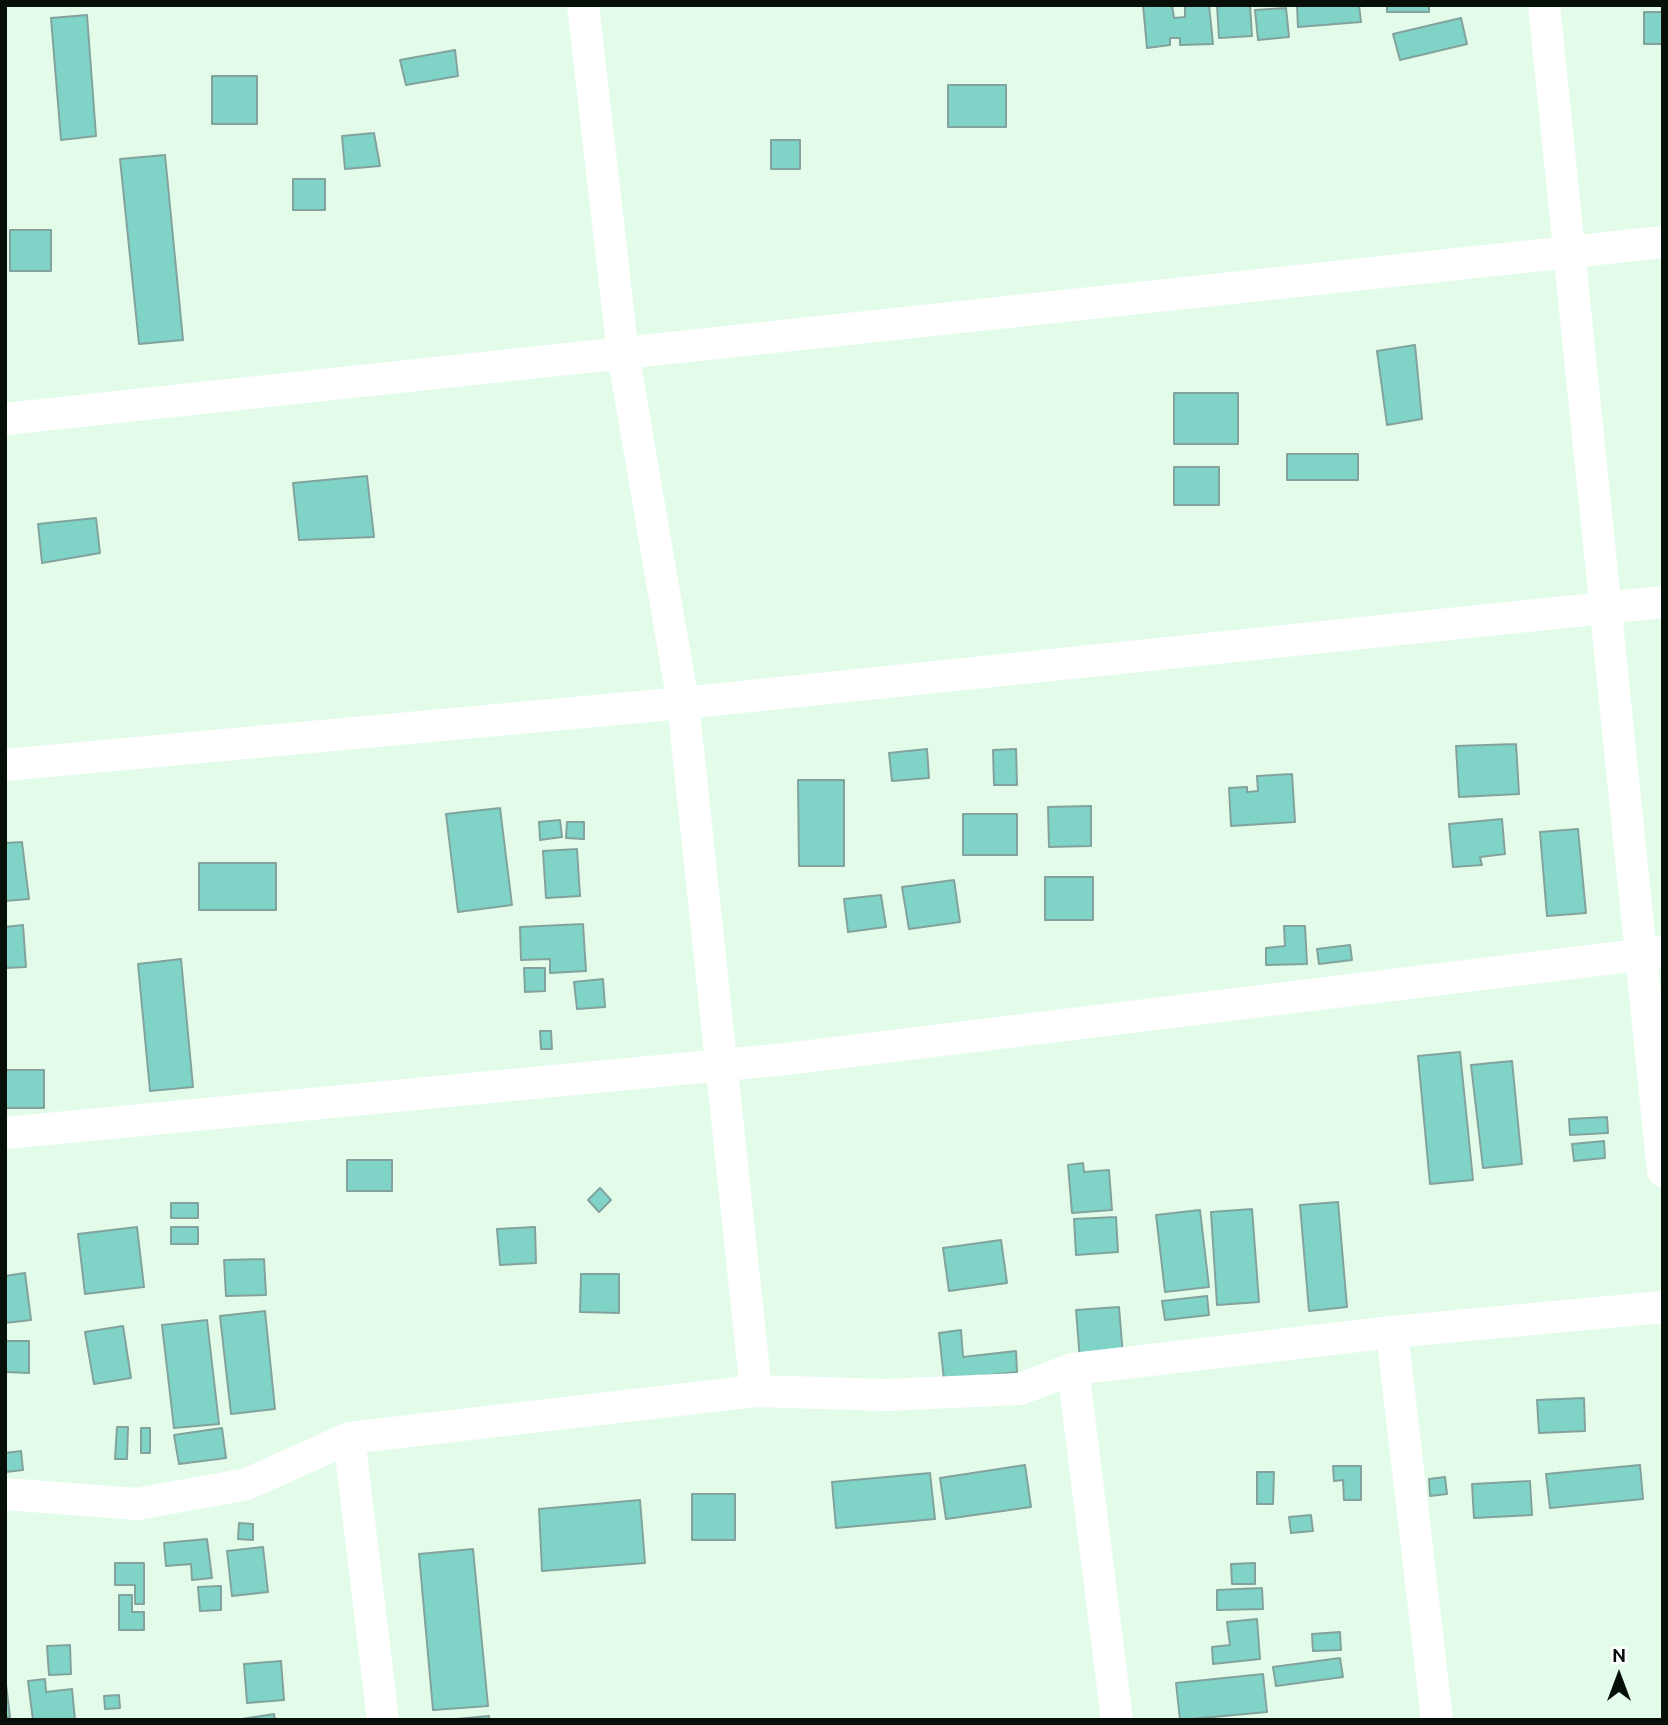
<!DOCTYPE html>
<style>
body{margin:0}
#map{position:relative;width:1668px;height:1725px;overflow:hidden;background:#e2fce9;font-family:Ubuntu,sans-serif}
canvas{display:block}
.frame{position:absolute;inset:0;border:7px solid #070f09;pointer-events:none}
.north{position:absolute;left:1584px;top:1641px;width:70px;height:70px;-webkit-text-stroke:5px #fff;paint-order:stroke;rotate:0deg;font-size:19px;font-weight:700;line-height:28px;text-align:center;color:#070f09}
.north::after{content:'';display:block;margin:auto;width:24px;height:32px;background:#070f09;clip-path:polygon(50% 0,100% 100%,50% 72%,0 100%)}
</style>
<div id="map">
<canvas width="1668" height="1725"></canvas>
<div class="frame"></div>
<div class="north">N</div>
</div>
<script>
const ctx = document.querySelector('canvas').getContext('2d');
ctx.lineJoin = 'round';
function fillPath(path, color) {
  ctx.fillStyle = color;
  ctx.fill(path, 'evenodd');
}
function toPath(rows) {
  const path = new Path2D();
  for (const r of rows) {
    path.moveTo(r[0], r[1]);
    for (let i = 2; i < r.length; i += 2) path.lineTo(r[i], r[i + 1]);
  }
  return path;
}
function stroke(path, color, width, dash) {
  ctx.strokeStyle = color;
  ctx.lineWidth = width;
  ctx.lineCap = dash ? 'butt' : 'round';
  ctx.setLineDash(dash || []);
  ctx.stroke(path);
}
const building = toPath([
 [1143,5,1172,5,1174,18,1185,17,1185,5,1209,5,1213,44,1180,45,1180,38,1170,38,1170,45,1147,48,1143,5],
 [1217,5,1250,5,1252,36,1219,38,1217,5],
 [1297,5,1359,5,1361,22,1298,27,1297,5],
 [1387,5,1429,5,1429,12,1387,12,1387,5],
 [1286,8,1289,37,1258,40,1255,10,1286,8],
 [1644,12,1663,12,1663,44,1644,44,1644,12],
 [87,15,96,136,61,140,51,18,87,15],
 [1461,18,1467,44,1400,60,1393,34,1461,18],
 [455,50,458,76,406,85,400,60,455,50],
 [212,76,257,76,257,124,212,124,212,76],
 [948,85,1006,85,1006,127,948,127,948,85],
 [374,133,380,166,345,169,342,136,374,133],
 [771,140,800,140,800,169,771,169,771,140],
 [165,155,183,340,139,344,120,159,165,155],
 [293,179,325,179,325,210,293,210,293,179],
 [10,230,51,230,51,271,10,271,10,230],
 [1415,345,1422,419,1387,425,1377,351,1415,345],
 [1174,393,1238,393,1238,444,1174,444,1174,393],
 [1287,454,1358,454,1358,480,1287,480,1287,454],
 [1174,467,1219,467,1219,505,1174,505,1174,467],
 [367,476,374,537,299,540,293,483,367,476],
 [96,518,100,553,42,563,38,524,96,518],
 [1516,744,1519,794,1459,797,1456,746,1516,744],
 [927,749,929,778,892,781,889,753,927,749],
 [1016,749,1017,785,994,785,993,750,1016,749],
 [1292,774,1295,822,1231,826,1229,788,1247,787,1247,792,1258,791,1257,776,1292,774],
 [798,780,844,780,844,866,799,866,798,780],
 [1091,806,1091,846,1049,847,1048,807,1091,806],
 [500,808,512,905,458,912,446,814,500,808],
 [963,814,1017,814,1017,855,963,855,963,814],
 [1502,819,1505,854,1480,857,1482,865,1453,867,1449,824,1502,819],
 [560,820,562,837,540,840,539,822,560,820],
 [567,822,584,822,584,839,566,838,567,822],
 [1578,829,1586,913,1547,916,1540,832,1578,829],
 [22,842,29,899,5,901,5,843,22,842],
 [577,849,580,896,546,898,543,851,577,849],
 [199,863,276,863,276,910,199,910,199,863],
 [1045,877,1093,877,1093,920,1045,920,1045,877],
 [954,880,960,922,909,929,902,887,954,880],
 [881,895,886,927,848,932,844,899,881,895],
 [583,924,586,971,550,973,550,959,521,960,520,927,583,924],
 [23,925,26,967,5,968,5,927,23,925],
 [1284,926,1305,926,1307,964,1266,965,1266,948,1285,946,1284,926],
 [1350,945,1352,960,1319,964,1317,949,1350,945],
 [181,959,193,1087,150,1091,138,964,181,959],
 [524,968,545,968,545,991,525,992,524,968],
 [603,979,605,1007,577,1009,574,982,603,979],
 [540,1031,551,1031,552,1049,541,1049,540,1031],
 [1460,1052,1473,1180,1430,1184,1418,1056,1460,1052],
 [1512,1061,1522,1164,1483,1168,1471,1065,1512,1061],
 [5,1070,44,1070,44,1108,5,1108,5,1070],
 [1607,1117,1608,1133,1570,1135,1569,1119,1607,1117],
 [1604,1141,1605,1158,1574,1161,1572,1144,1604,1141],
 [347,1160,392,1160,392,1191,347,1191,347,1160],
 [1083,1163,1084,1172,1109,1170,1112,1210,1072,1213,1068,1165,1083,1163],
 [600,1188,611,1200,599,1212,588,1200,600,1188],
 [1338,1202,1347,1307,1309,1311,1300,1205,1338,1202],
 [171,1203,198,1203,198,1218,171,1218,171,1203],
 [1252,1209,1259,1302,1217,1305,1211,1212,1252,1209],
 [1200,1210,1209,1287,1165,1292,1156,1215,1200,1210],
 [1116,1217,1118,1252,1076,1255,1074,1219,1116,1217],
 [137,1227,144,1287,85,1294,78,1234,137,1227],
 [171,1227,198,1227,198,1244,171,1244,171,1227],
 [535,1227,536,1263,500,1265,497,1229,535,1227],
 [1001,1240,1007,1283,949,1291,943,1248,1001,1240],
 [264,1259,266,1295,226,1296,224,1260,264,1259],
 [25,1273,31,1320,5,1323,5,1276,25,1273],
 [581,1274,619,1274,619,1313,580,1312,581,1274],
 [1207,1296,1209,1315,1165,1320,1162,1301,1207,1296],
 [1119,1307,1123,1356,1080,1360,1076,1310,1119,1307],
 [265,1311,275,1409,231,1414,220,1316,265,1311],
 [207,1320,219,1424,174,1428,162,1325,207,1320],
 [123,1326,131,1378,94,1384,85,1332,123,1326],
 [961,1330,963,1357,1016,1351,1017,1372,944,1380,939,1333,961,1330],
 [5,1341,29,1341,29,1373,5,1372,5,1341],
 [1584,1398,1585,1431,1539,1433,1537,1400,1584,1398],
 [117,1427,128,1427,127,1459,115,1459,117,1427],
 [141,1428,150,1428,150,1453,141,1453,141,1428],
 [222,1428,226,1458,179,1464,174,1435,222,1428],
 [21,1451,23,1470,5,1472,5,1453,21,1451],
 [1025,1465,1031,1507,946,1519,940,1478,1025,1465],
 [1640,1465,1643,1499,1550,1508,1546,1474,1640,1465],
 [1333,1466,1361,1466,1361,1500,1344,1500,1343,1480,1334,1481,1333,1466],
 [1257,1472,1274,1472,1273,1504,1257,1504,1257,1472],
 [930,1473,935,1519,836,1528,832,1482,930,1473],
 [1445,1477,1447,1494,1430,1496,1429,1479,1445,1477],
 [1530,1481,1532,1515,1474,1518,1472,1484,1530,1481],
 [692,1494,735,1494,735,1540,692,1540,692,1494],
 [640,1500,645,1563,542,1571,539,1509,640,1500],
 [1311,1515,1313,1531,1291,1533,1289,1517,1311,1515],
 [239,1523,253,1524,253,1540,238,1539,239,1523],
 [207,1539,212,1578,192,1580,191,1564,166,1566,164,1543,207,1539],
 [263,1547,268,1592,232,1596,227,1551,263,1547],
 [473,1549,488,1706,433,1710,419,1554,473,1549],
 [115,1563,144,1563,144,1604,135,1604,135,1585,115,1585,115,1563],
 [1255,1563,1255,1584,1232,1584,1231,1564,1255,1563],
 [221,1586,221,1610,200,1611,198,1587,221,1586],
 [1262,1588,1263,1609,1217,1610,1217,1590,1262,1588],
 [119,1595,132,1595,132,1612,144,1612,144,1630,119,1630,119,1595],
 [1257,1619,1260,1659,1213,1664,1212,1647,1230,1645,1227,1622,1257,1619],
 [1340,1632,1341,1650,1313,1651,1312,1634,1340,1632],
 [70,1645,71,1674,49,1675,47,1646,70,1645],
 [1340,1658,1343,1677,1276,1686,1273,1667,1340,1658],
 [281,1661,284,1700,247,1703,244,1664,281,1661],
 [1263,1674,1267,1712,1180,1720,1176,1683,1263,1674],
 [5,1676,10,1717,5,1717,5,1676],
 [45,1679,46,1692,72,1689,75,1720,33,1720,28,1681,45,1679],
 [119,1695,120,1708,105,1709,104,1696,119,1695],
 [274,1714,275,1720,242,1720,242,1719,274,1714],
 [489,1716,489,1720,445,1720,489,1716]
]);
const street = toPath([
 [583,5,623,354,683,703,756,1391],
 [1544,5,1663,1171],
 [5,419,1663,242],
 [5,765,683,703,1663,602],
 [5,1133,786,1059,1663,952],
 [1392,1332,1437,1720],
 [1073,1369,1117,1720],
 [349,1438,383,1720],
 [5,1494,137,1504,247,1484,349,1438,756,1391,886,1395,1020,1389,1073,1369,1392,1332,1663,1307]
]);
fillPath(building, '#80d4c7');
stroke(building, '#82a39d', 2);
stroke(street, '#fff', 32);
</script>
